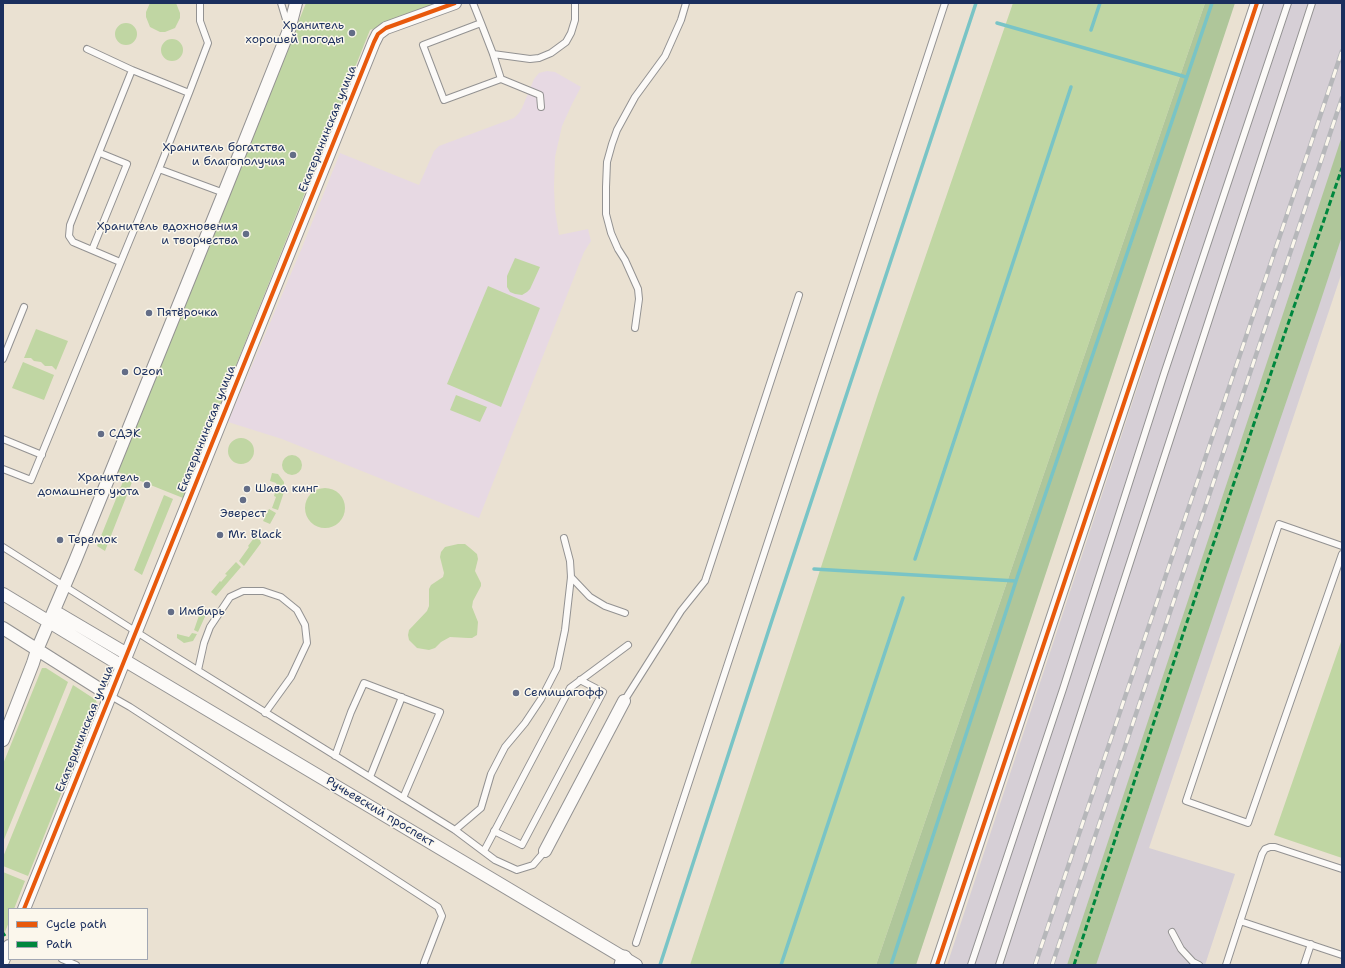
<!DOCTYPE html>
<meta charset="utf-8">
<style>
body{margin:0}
#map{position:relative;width:1345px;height:968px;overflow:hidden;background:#eae1d2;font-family:"Shantell Sans",sans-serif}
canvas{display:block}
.frame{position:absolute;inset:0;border:4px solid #1b2f5e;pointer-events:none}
.legend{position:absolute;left:8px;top:908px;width:140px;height:52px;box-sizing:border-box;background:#fbf7ec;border:1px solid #a1a7b3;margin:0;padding:5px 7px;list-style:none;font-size:12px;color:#1b2f5e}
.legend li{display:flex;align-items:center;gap:8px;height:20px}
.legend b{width:20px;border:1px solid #a1a7b3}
</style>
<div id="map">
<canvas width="1345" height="968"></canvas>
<div class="frame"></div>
<ul class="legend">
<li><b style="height:5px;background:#e8590c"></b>Cycle path</li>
<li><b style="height:5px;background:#00873e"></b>Path</li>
</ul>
</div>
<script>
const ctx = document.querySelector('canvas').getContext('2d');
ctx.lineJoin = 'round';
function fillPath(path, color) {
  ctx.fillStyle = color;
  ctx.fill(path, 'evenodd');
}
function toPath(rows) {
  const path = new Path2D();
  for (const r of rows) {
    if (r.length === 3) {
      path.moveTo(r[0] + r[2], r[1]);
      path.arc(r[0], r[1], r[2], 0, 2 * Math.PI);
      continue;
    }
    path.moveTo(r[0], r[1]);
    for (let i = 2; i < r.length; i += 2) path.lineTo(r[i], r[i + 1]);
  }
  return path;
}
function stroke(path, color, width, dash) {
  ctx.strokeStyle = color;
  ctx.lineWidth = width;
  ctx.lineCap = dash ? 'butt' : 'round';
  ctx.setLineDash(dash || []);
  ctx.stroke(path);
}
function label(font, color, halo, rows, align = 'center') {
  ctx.font = font + ' "Shantell Sans",sans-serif';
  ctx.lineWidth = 3;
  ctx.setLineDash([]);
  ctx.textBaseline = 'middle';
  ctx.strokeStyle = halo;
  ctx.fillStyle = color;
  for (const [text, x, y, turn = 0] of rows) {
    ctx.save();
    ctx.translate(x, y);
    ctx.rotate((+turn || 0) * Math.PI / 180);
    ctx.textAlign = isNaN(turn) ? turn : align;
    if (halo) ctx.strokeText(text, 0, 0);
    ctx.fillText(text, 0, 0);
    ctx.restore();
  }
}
const built = toPath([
 [547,71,555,72,581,87,572,104,562,126,555,157,554,187,555,210,559,235,588,229,591,241,584,252,479,518,282,439,228,422,301,250,340,153,419,185,434,151,439,146,514,118,519,113,522,108,534,79,539,73]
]);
const industrial = toPath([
 [1264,3,1342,3,1342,272,1149,848,1235,874,1205,965,947,965]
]);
const green = toPath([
 [150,3,176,3,180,13,180,18,175,28,165,32,160,32,150,27,146,17,146,12],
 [306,3,440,3,370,30,183,498,118,472],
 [1013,3,1205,3,876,965,690,965,878,394],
 [126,34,11],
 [172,50,11],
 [515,258,540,267,530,289,527,292,522,295,515,294,510,292,507,287,507,276],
 [488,286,540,308,501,407,447,384],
 [36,329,68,341,56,370,52,366,45,366,41,362,34,361,31,358,24,358],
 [23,362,54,375,44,400,12,388],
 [456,395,487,407,480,422,450,410],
 [241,451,13],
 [292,465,10],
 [272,473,278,474,284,482,284,492,278,510,272,508,276,497,274,496,277,485,276,483,270,481],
 [124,479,132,482,105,551,97,546],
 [325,508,20],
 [164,495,173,499,142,575,134,570],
 [269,509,276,513,270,524,263,521],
 [254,538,260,540,261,543,244,566,239,561,249,547,248,546],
 [458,544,465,544,470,548,477,554,478,559,475,571,481,583,481,586,473,601,472,607,478,622,477,635,472,638,468,638,450,637,441,642,435,648,429,650,417,648,409,640,408,635,409,630,427,611,429,606,429,589,431,585,443,577,444,573,440,557,441,552,445,547],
 [236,562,241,567,216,596,211,592,220,581,221,582,227,575,225,574],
 [202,607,208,610,198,632,194,630],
 [192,633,197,634,193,641,184,643,177,638,177,634,189,637],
 [1342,639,1342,858,1274,835],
 [42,668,46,668,68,682,3,842,3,764],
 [73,685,96,700,97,704,28,876,3,866,3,857],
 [3,872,25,881,14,909,9,909,9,922,3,937]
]);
const forest = toPath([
 [1205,3,1235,3,916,965,876,965],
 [1342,136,1342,236,1318,309,1227,575,1096,965,1067,965]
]);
const stream = toPath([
 [997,23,1186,77],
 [1091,30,1100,3],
 [915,559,1071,87],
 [814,569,1016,581],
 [660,965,773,617,976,3],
 [781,965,903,598],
 [891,965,1016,581,1212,3]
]);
const service = toPath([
 [281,3,288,26],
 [473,3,481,23,493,54,501,79,444,100,423,45,481,23],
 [87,49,132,70],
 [493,54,530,59,539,58,551,53,566,42,571,33,575,20,575,3],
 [501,79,540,95,541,107],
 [189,93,208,43,200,21,200,3],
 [92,250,127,164,100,153],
 [120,262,73,242,69,236,70,225,132,70,189,93,159,169],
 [635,328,639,299,638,289,625,260,618,249,611,233,606,214,606,187,607,162,612,144,617,130,635,97,665,56,681,20,686,3],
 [3,359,24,307],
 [3,439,42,455],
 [3,469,31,480,159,169,224,193],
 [1342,546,1279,524,1186,801,1248,823,1342,554],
 [3,547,157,645,455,830,495,860,517,870,533,865,545,851],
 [571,577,590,597,605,606,625,613],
 [198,670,204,643,210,627,230,597,243,591,263,591,281,597,297,610,305,625,307,643,291,677,265,713],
 [109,695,130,707,438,907,442,916,424,963],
 [624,701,681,611,705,581,799,295],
 [335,756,351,712,364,683,440,712,403,798],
 [370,777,402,697],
 [455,830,481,808,491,774,505,747,525,723,541,699,557,668,565,630,571,577,570,561,564,538],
 [494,831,522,845,603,692,580,680],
 [484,851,570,688,628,645],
 [1240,921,1342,955],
 [1172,932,1181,949,1193,962,1199,965],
 [636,943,945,3],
 [62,959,76,965],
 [971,965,1063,689,1164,374,1288,3],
 [999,965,1312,3],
 [1226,965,1262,854,1265,849,1270,847,1275,847,1342,869],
 [1304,965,1311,944]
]);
const minor = toPath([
 [3,594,122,666],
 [54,611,127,654],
 [3,628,109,695],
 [124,660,636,965],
 [3,740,33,663,37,650,75,561,224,193,289,30,296,3],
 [545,851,624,701],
 [24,909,374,42,378,34,386,28,455,3],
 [3,961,9,946],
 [937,965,1257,3]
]);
const tertiary = toPath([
 [622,965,624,958]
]);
const rail = toPath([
 [1035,965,1342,51],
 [1052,965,1342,98]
]);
const quiet = toPath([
 [3,933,5,936],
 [1074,965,1097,894,1189,616,1269,379,1342,168]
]);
const cycleway = toPath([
 [24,909,374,42,378,34,386,28,455,3],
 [937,965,1257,3]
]);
const markers = [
 [352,33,4,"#636d87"],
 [293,155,4,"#636d87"],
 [246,234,4,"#636d87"],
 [149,313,4,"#636d87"],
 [125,372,4,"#636d87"],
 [101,434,4,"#636d87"],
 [147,485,4,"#636d87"],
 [247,489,4,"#636d87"],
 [243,500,4,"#636d87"],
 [220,535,4,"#636d87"],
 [60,540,4,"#636d87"],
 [171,612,4,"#636d87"],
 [516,693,4,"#636d87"]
];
const poiNames = [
 ["Хранитель",344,26,"right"],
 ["хорошей погоды",344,40,"right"],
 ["Хранитель богатства",285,148,"right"],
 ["и благополучия",285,162,"right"],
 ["Хранитель вдохновения",238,227,"right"],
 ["и творчества",238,241,"right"],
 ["Пятёрочка",157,313],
 ["Ozon",133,372],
 ["СДЭК",109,434],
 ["Хранитель",139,478,"right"],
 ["домашнего уюта",139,492,"right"],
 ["Шава кинг",255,489],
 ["Эверест",243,514,"center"],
 ["Mr. Black",228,535],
 ["Теремок",68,540],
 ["Имбирь",179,612],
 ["Семишагофф",524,693]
];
const streetNames = [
 ["Екатерининская улица",328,129,-68],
 ["Екатерининская улица",207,429,-68],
 ["Екатерининская улица",85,729,-68],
 ["Ручьевский проспект",380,812,31]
];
fillPath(built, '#e7d9e3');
fillPath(industrial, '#d6cfd6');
fillPath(green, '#c0d6a3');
fillPath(forest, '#afc69a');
stroke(stream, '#79c4c6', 3.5);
stroke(service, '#939292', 8);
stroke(minor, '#939292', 14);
stroke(tertiary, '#939292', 17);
stroke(service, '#fcfaf8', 6);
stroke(minor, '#fcfaf8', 12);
stroke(tertiary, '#fcfaf8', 15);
stroke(rail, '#b6b7ba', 4.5);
stroke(rail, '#fbf7ec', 3, [9]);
stroke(quiet, '#00873e', 3, [6, 3]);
stroke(cycleway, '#e8590c', 4);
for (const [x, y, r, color] of markers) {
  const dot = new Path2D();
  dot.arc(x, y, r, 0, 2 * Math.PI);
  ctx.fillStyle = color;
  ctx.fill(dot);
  stroke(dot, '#fbf7ec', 1.5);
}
label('12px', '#1b2f5e', '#fbf7ec', poiNames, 'left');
label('12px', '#1b2f5e', '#fbf7ec', streetNames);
</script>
